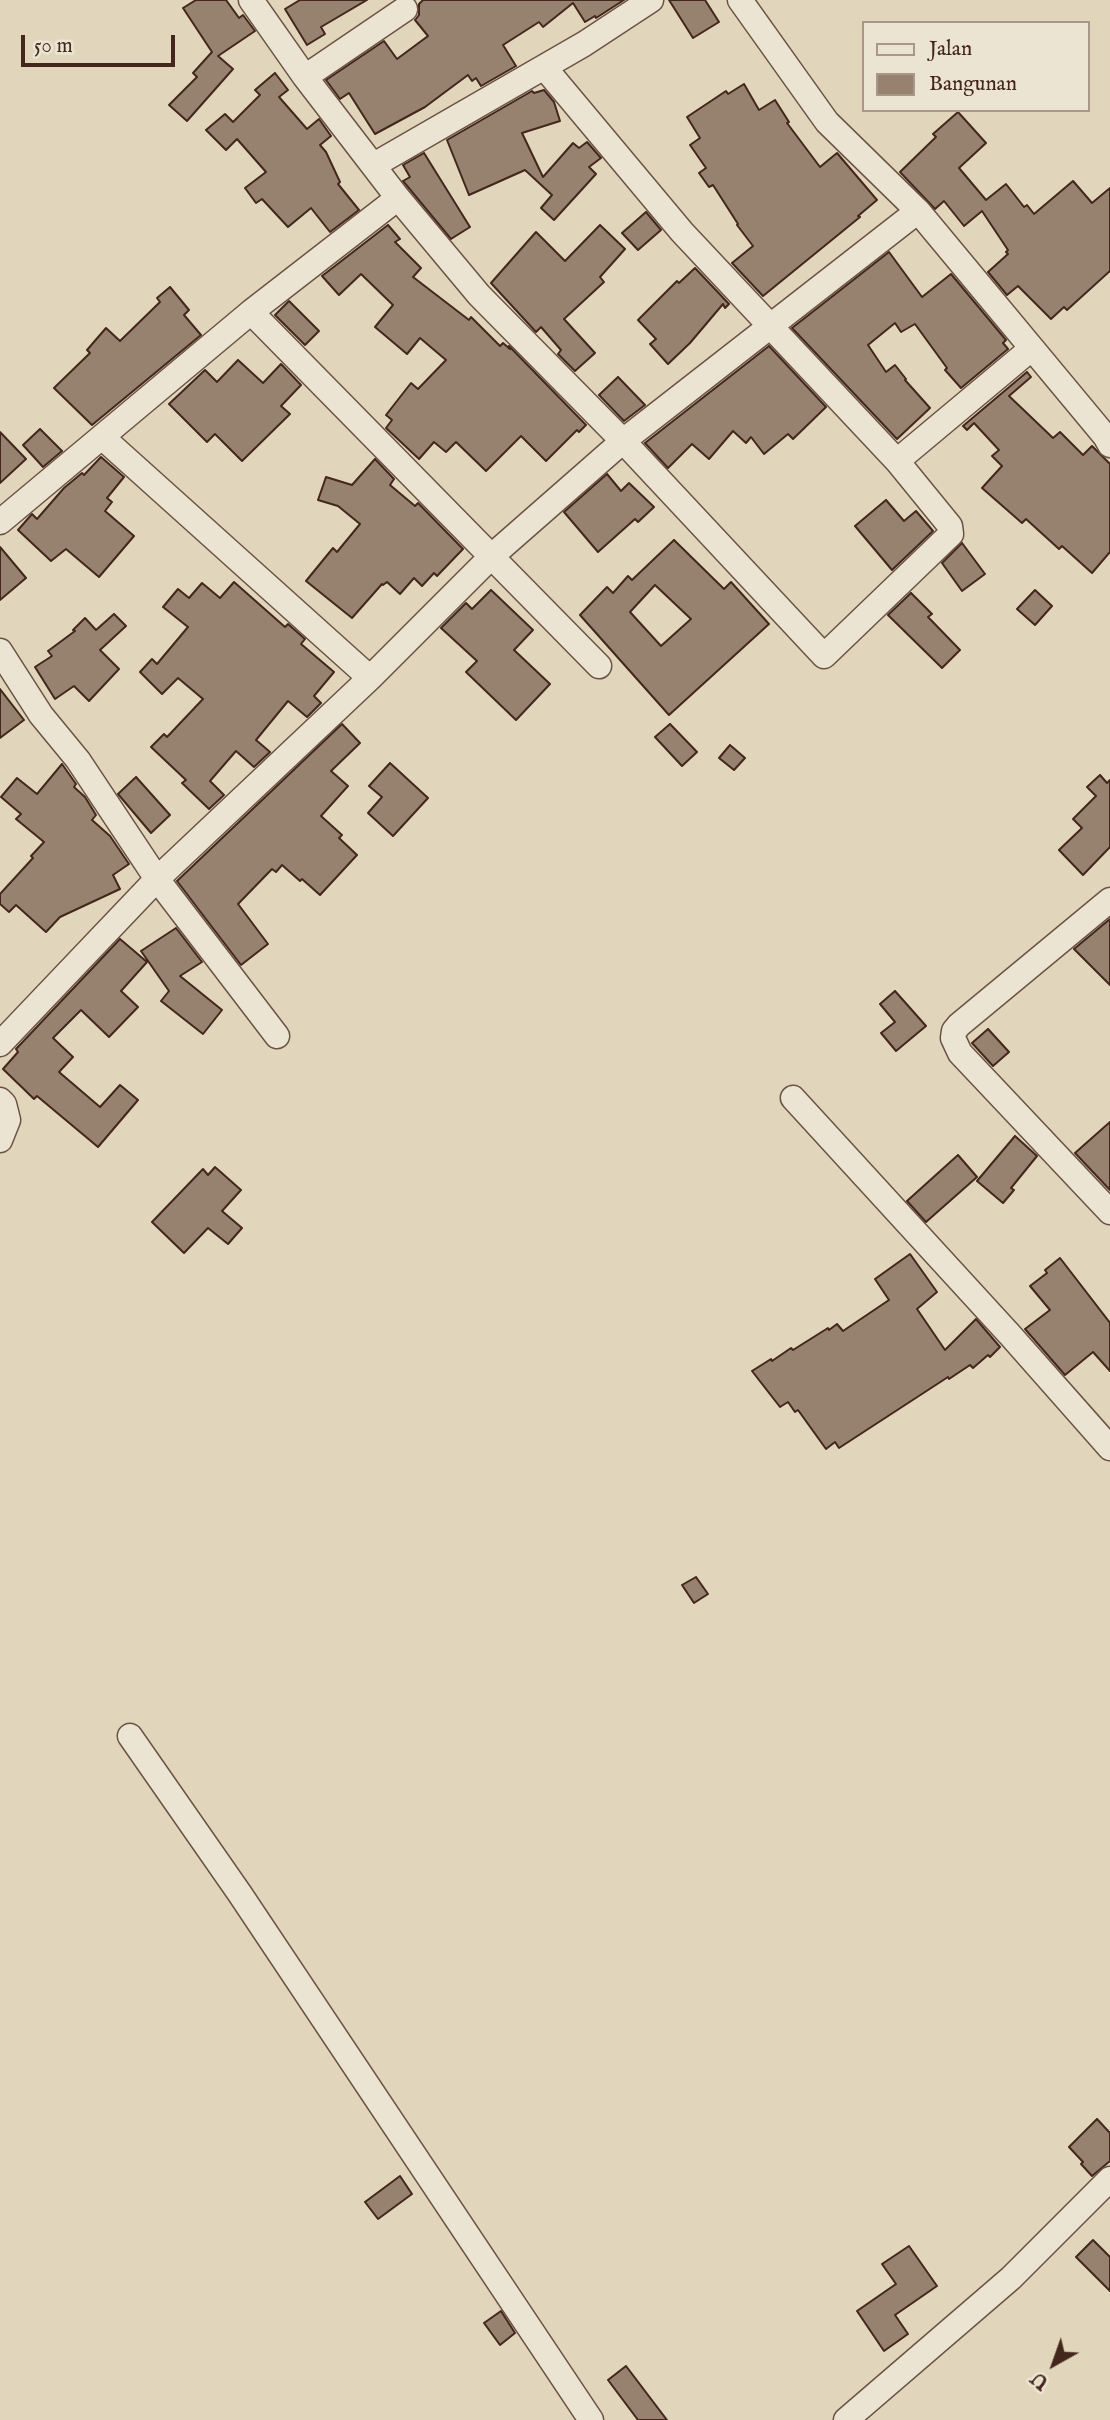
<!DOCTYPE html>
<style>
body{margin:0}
#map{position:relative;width:1110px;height:2420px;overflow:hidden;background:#e1d6bb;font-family:"IM FELL English",serif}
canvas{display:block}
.legend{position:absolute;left:862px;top:21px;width:228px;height:91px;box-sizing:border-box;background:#ece4d3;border:2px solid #a9988a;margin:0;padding:9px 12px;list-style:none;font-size:21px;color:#44271c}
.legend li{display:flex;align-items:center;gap:14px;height:35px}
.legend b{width:35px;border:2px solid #a9988a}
.north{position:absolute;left:1019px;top:2329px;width:70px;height:70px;-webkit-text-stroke:5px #ece4d3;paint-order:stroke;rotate:220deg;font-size:19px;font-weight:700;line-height:28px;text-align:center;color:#44271c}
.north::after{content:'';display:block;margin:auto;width:24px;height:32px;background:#44271c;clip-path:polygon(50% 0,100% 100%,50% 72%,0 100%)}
.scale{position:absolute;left:21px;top:35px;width:154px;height:32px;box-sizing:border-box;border:4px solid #44271c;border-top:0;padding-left:9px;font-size:21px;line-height:24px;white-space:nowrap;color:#44271c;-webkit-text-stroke:5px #ece4d3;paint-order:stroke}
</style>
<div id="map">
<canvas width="1110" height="2420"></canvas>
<ul class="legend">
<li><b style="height:9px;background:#ece4d3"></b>Jalan</li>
<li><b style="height:19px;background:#96826f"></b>Bangunan</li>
</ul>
<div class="north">U</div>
<div class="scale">50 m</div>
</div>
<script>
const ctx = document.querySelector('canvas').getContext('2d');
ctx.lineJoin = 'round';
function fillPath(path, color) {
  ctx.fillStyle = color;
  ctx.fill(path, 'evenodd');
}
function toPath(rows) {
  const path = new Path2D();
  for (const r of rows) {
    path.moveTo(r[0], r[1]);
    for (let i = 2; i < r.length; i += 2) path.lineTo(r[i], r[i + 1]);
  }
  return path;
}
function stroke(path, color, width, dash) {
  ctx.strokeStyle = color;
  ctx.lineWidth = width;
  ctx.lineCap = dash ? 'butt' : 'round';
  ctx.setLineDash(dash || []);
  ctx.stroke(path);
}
const building = toPath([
 [196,0,226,0,239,18,243,15,255,31,218,56,233,69,187,121,169,105,197,77,193,73,212,52,183,8,196,0],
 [300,0,367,0,321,27,325,34,307,45,285,9,300,0],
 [423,0,624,0,596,18,595,16,585,22,573,3,543,27,539,22,503,45,516,66,481,86,476,78,472,81,468,75,425,107,375,134,349,93,340,99,326,80,384,41,397,59,428,36,415,20,419,15,419,4,423,0],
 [669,0,705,0,719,22,693,38,669,0],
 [275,73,288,90,279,97,307,129,319,119,331,136,320,145,326,152,340,182,338,184,359,210,330,232,311,208,288,227,262,199,256,203,245,188,266,172,237,139,226,150,206,130,225,114,233,122,260,95,255,90,275,73],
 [744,84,759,110,775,100,789,122,787,123,820,167,837,153,877,200,858,216,860,217,763,296,732,263,753,246,737,225,738,224,713,185,709,187,699,173,706,168,690,145,700,138,687,117,726,91,728,94,744,84],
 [544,90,554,102,560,121,522,133,543,177,573,143,579,148,587,142,601,158,589,167,596,174,554,220,541,208,552,195,525,170,469,195,447,140,532,91,534,93,544,90],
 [958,112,986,143,959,168,986,200,1006,184,1024,207,1027,205,1034,214,1073,181,1092,203,1110,188,1110,271,1067,310,1064,307,1051,319,1018,286,1007,295,988,272,1008,254,1006,252,1008,250,982,211,964,226,944,201,935,209,900,172,936,137,933,134,958,112],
 [424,153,470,227,451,239,403,181,410,177,403,165,424,153],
 [646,212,661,230,638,250,622,233,646,212],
 [388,225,400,239,395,242,421,268,413,277,469,320,471,317,500,346,503,343,510,349,509,346,586,425,579,432,577,430,546,461,521,436,486,471,456,442,446,452,434,442,419,459,386,428,392,420,386,415,411,383,418,389,446,360,420,338,407,354,375,327,393,305,361,274,339,295,322,276,388,225],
 [600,225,625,249,600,277,604,282,564,319,595,353,575,371,558,354,561,350,541,327,536,332,491,283,536,232,565,261,600,225],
 [889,252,922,297,951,274,1006,340,1003,343,1008,349,961,388,945,370,947,368,915,324,901,332,895,323,868,345,886,372,895,365,906,379,905,380,930,408,897,439,792,328,889,252],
 [695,268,729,304,725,308,723,304,690,343,668,364,650,344,656,339,638,320,677,281,679,283,695,268],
 [170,287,189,310,184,315,201,335,92,425,54,388,90,353,87,350,106,328,120,341,160,302,157,298,170,287],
 [289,301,319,331,305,345,275,315,289,301],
 [769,346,826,407,793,439,788,434,764,454,751,437,746,443,733,431,709,459,692,444,668,468,645,443,769,346],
 [238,360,263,383,281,364,301,385,281,406,290,414,242,461,215,434,207,442,169,404,205,370,217,382,238,360],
 [1027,372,1031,377,1009,396,1053,438,1060,432,1083,455,1092,446,1110,464,1110,552,1092,573,1062,546,1059,549,1026,519,1022,523,982,488,1002,466,992,456,999,450,974,423,967,430,963,426,1027,372],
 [618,377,645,405,624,421,599,395,618,377],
 [40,429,62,451,43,467,23,445,40,429],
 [0,432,26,459,0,483,0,432],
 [101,457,124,477,107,498,112,502,105,511,134,536,99,577,66,549,51,561,18,530,32,514,37,519,64,488,82,473,84,475,101,457],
 [375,459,394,479,390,485,415,506,418,503,463,549,437,576,434,573,422,586,414,578,400,594,387,582,383,585,382,584,352,618,306,581,333,548,337,552,360,524,338,506,318,500,326,477,352,485,375,459],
 [607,474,621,491,629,483,654,507,638,522,635,519,598,552,564,512,607,474],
 [886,500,904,521,916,511,933,531,892,570,855,526,886,500],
 [674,540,724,589,731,582,769,624,669,715,580,615,607,587,613,593,628,576,632,580,674,540],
 [655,585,691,619,661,646,630,612,655,585],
 [962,543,985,574,962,591,942,563,962,543],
 [0,547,26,578,0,600,0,547],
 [234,582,285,627,288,624,305,639,301,644,334,672,314,696,321,703,307,717,288,701,256,740,270,752,254,767,236,751,210,781,224,795,209,809,182,783,186,780,151,747,164,734,167,737,203,699,178,678,162,694,140,672,152,659,157,664,188,627,163,607,178,589,189,598,202,583,220,598,234,582],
 [491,590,533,630,514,650,550,684,516,720,466,672,477,661,441,628,466,603,472,609,491,590],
 [1035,590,1052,606,1035,625,1017,609,1035,590],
 [911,593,932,614,928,617,960,650,942,668,888,615,911,593],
 [114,614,126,626,100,650,119,669,89,701,74,686,55,699,35,667,52,656,48,651,75,631,73,630,85,618,96,630,114,614],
 [0,689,24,720,0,738,0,689],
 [342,724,360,743,331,771,348,786,321,816,342,835,339,838,357,855,320,895,302,879,300,881,282,865,276,872,272,869,238,904,268,944,241,965,177,881,342,724],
 [670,724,697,752,682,766,655,737,670,724],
 [730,745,745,758,734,770,719,758,730,745],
 [390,763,428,798,393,836,368,813,382,797,369,786,390,763],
 [62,764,76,784,74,787,85,797,96,815,92,820,110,836,129,864,113,875,120,889,60,917,46,932,16,905,9,912,0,904,0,894,33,858,31,856,44,842,16,819,21,814,1,797,17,778,37,794,62,764],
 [1100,775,1107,783,1110,780,1110,847,1083,875,1059,850,1082,828,1073,819,1096,796,1087,787,1100,775],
 [136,777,170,815,151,833,118,794,136,777],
 [1110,919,1110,985,1074,949,1110,919],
 [176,928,202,962,180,976,222,1010,203,1034,161,1001,169,991,141,951,176,928],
 [120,939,147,962,121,991,138,1007,109,1037,81,1010,53,1038,73,1057,59,1072,100,1107,120,1085,138,1100,98,1147,37,1096,34,1099,3,1069,18,1052,16,1049,120,939],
 [895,991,926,1026,896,1051,881,1033,895,1022,880,1004,895,991],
 [988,1029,1009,1052,993,1066,972,1043,988,1029],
 [1110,1122,1110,1190,1075,1153,1110,1122],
 [1015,1136,1037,1156,1011,1188,1014,1190,1003,1203,977,1181,1015,1136],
 [958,1155,977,1177,926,1222,907,1201,958,1155],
 [215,1167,241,1190,222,1211,242,1228,228,1244,208,1228,184,1253,152,1222,203,1169,208,1175,215,1167],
 [910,1254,937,1292,917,1309,945,1350,976,1319,1000,1347,990,1357,988,1355,973,1368,970,1365,949,1379,948,1377,839,1448,835,1442,826,1449,798,1410,795,1412,788,1402,780,1407,752,1371,771,1359,772,1361,791,1348,793,1350,828,1328,829,1330,837,1324,843,1331,889,1300,875,1279,910,1254],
 [1060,1258,1110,1323,1110,1371,1093,1352,1065,1375,1025,1329,1050,1310,1030,1286,1047,1273,1045,1270,1060,1258],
 [696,1577,708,1594,694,1603,682,1585,696,1577],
 [1097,2119,1110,2133,1110,2161,1092,2176,1081,2164,1083,2162,1069,2147,1097,2119],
 [400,2176,412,2194,378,2219,365,2202,400,2176],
 [1093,2240,1110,2257,1110,2291,1076,2257,1093,2240],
 [909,2246,937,2286,895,2315,908,2334,884,2351,857,2311,896,2284,882,2264,909,2246],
 [501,2311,515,2333,500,2345,484,2323,501,2311],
 [626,2366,667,2420,638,2420,608,2380,626,2366]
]);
const minor = toPath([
 [251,0,305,77,398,198,479,295,623,441,824,656,951,534,950,526,897,461],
 [740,0,827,122,918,211,1105,436,1110,445],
 [544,67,682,232,897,461,1031,349],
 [305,77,405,9],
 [374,165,584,44,651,0],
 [251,312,599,666],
 [103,438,370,678],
 [0,522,251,312,398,198],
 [0,651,41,715,78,760,157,879,277,1036],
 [1110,900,959,1025,954,1031,953,1038,960,1053,1110,1212],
 [0,1044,157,879,370,678,493,555,623,441,918,211],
 [793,1098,1011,1336,1110,1448],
 [0,1100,4,1104,8,1120,0,1140],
 [130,1736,240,1894,591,2420],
 [846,2420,1011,2278,1110,2179]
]);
fillPath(building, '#96826f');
stroke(building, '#44271c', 2);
stroke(minor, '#6b5344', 27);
stroke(minor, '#ece4d3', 24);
</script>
